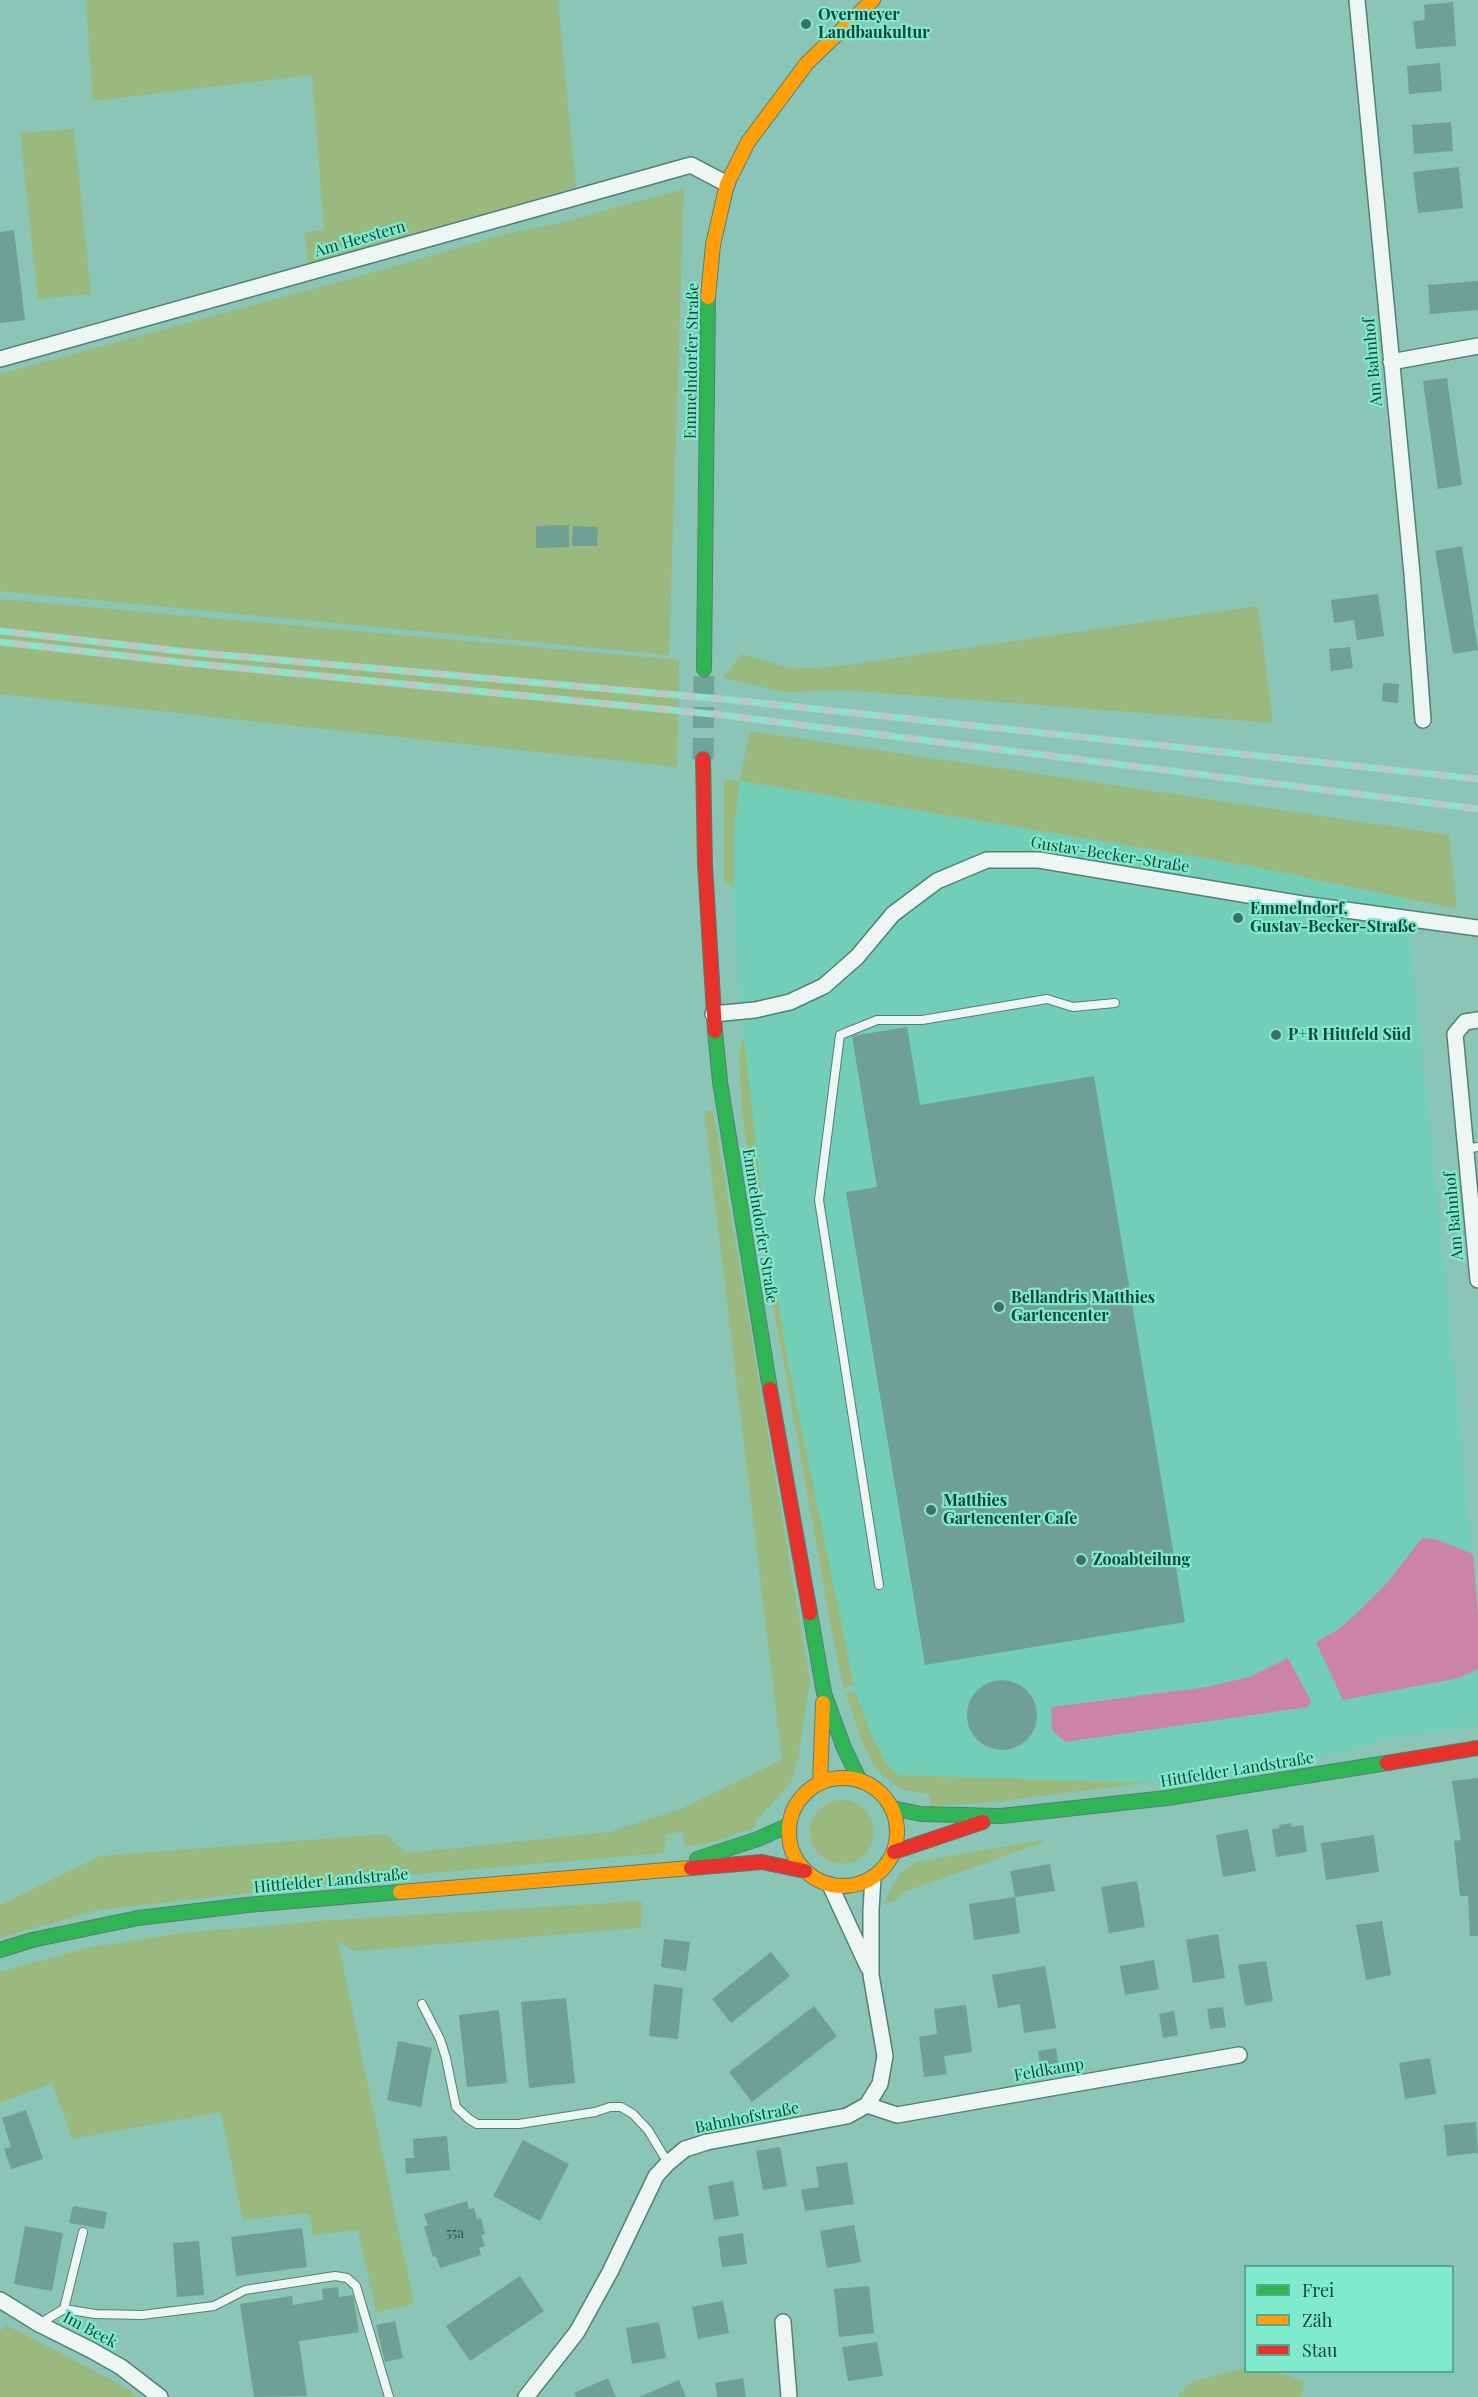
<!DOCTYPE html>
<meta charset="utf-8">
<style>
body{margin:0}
#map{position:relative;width:1478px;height:2397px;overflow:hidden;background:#8bc5b6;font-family:"Playfair Display",serif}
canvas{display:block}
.legend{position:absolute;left:1244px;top:2265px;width:210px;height:108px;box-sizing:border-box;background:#80eacd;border:2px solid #55a891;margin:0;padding:8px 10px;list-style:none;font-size:18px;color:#154438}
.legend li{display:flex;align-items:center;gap:12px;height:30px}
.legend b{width:30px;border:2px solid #55a891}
</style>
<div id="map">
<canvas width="1478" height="2397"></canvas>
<ul class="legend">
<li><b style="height:8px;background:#30b455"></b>Frei</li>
<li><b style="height:8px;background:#ff9f0a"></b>Zäh</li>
<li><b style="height:8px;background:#e5322d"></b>Stau</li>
</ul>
</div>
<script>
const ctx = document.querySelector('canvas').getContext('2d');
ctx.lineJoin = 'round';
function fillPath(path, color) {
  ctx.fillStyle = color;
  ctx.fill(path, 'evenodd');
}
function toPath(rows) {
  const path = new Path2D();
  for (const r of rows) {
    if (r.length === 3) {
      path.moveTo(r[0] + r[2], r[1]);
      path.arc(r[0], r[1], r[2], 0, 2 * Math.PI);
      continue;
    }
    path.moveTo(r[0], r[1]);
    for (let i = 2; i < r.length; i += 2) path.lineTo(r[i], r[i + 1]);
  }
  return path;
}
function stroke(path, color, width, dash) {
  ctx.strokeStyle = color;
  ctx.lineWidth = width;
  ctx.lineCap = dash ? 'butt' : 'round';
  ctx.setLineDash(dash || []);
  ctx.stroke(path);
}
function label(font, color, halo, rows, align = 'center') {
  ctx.font = font + ' "Playfair Display",serif';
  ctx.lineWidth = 4.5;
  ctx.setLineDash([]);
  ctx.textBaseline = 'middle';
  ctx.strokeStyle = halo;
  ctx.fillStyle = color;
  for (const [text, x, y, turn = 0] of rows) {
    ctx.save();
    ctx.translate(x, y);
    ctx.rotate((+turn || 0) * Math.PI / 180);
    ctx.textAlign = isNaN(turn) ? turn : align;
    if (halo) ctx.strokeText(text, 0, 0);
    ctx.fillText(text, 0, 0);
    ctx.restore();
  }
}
const built = toPath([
 [739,781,1250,866,1405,898,1441,1232,1478,1617,1478,1725,1388,1738,1326,1757,1146,1783,897,1775,885,1761,869,1731,855,1692,789,1367,764,1215,741,1020,733,884,734,830]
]);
const green = toPath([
 [86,0,558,0,576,187,321,264,308,264,305,232,324,230,312,75,93,101],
 [74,129,91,294,38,299,20,133],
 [684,189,669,655,0,591,0,374,367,274,509,233,555,224],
 [0,599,679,660,677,767,0,694],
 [1258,606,1273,723,843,690,784,692,723,678,742,654,793,669,840,666],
 [750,731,1449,835,1457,909,1250,866,740,781,734,830,734,888,724,880,724,779,739,781],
 [744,1038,764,1215,789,1367,854,1685,844,1687,836,1653,757,1216,742,1113,739,1053],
 [704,1111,713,1111,810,1681,798,1759,791,1783,756,1821,754,1828,706,1844,684,1846,682,1832,666,1835,664,1853,408,1875,98,1910,0,1938,0,1905,100,1856,386,1834,406,1853,610,1832,680,1809,782,1760],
 [855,1692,870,1731,885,1761,897,1775,1146,1783,994,1802,931,1806,930,1794,903,1790,882,1775,872,1763,860,1736,846,1693],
 [842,1832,32],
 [1043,1840,1044,1842,904,1892,893,1902,885,1903,892,1886,901,1872,917,1862],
 [642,1901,641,1928,355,1951,338,1942,414,2304,376,2312,358,2230,313,2235,309,2213,243,2220,221,2112,72,2139,52,2083,0,2103,0,1972,87,1948,181,1933,333,1920],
 [6,2325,125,2387,139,2397,0,2397,0,2331],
 [1245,2368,1246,2372,1278,2372,1304,2381,1301,2397,1177,2397,1191,2382]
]);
const water = toPath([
 [1422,1538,1436,1539,1473,1554,1478,1616,1478,1669,1459,1678,1343,1700,1316,1642,1339,1629,1358,1612,1387,1583],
 [1288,1658,1311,1701,1308,1707,1065,1742,1052,1730,1051,1707,1207,1687,1249,1677]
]);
const building = toPath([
 [1453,2,1456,46,1416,49,1413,21,1425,20,1424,5],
 [1440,63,1442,91,1409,94,1407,66],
 [1451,122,1453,151,1414,154,1412,125],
 [1459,167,1463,208,1418,213,1413,172],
 [14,230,25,320,0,323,0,232],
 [1478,281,1478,310,1430,314,1428,285],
 [1447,378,1462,485,1438,489,1423,381],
 [569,525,569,547,536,548,536,526],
 [573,526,598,527,597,546,572,546],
 [1462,546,1478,650,1453,654,1435,551],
 [1378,594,1384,636,1357,640,1354,620,1334,623,1331,600],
 [1350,647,1353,668,1331,671,1329,649],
 [1383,683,1399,684,1398,703,1382,701],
 [907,1027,920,1105,1094,1076,1185,1622,925,1665,846,1192,877,1187,852,1036],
 [1002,1715,35],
 [1478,1778,1478,1936,1470,1936,1468,1896,1460,1896,1454,1841,1461,1840,1452,1781],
 [1291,1823,1291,1827,1303,1825,1307,1852,1276,1857,1272,1829,1279,1828,1279,1825],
 [1248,1829,1256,1871,1223,1877,1216,1835],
 [1374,1835,1379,1872,1326,1880,1321,1843],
 [1050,1864,1055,1891,1015,1897,1010,1871],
 [1137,1881,1145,1927,1109,1933,1101,1887],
 [1015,1897,1020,1933,974,1940,969,1904],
 [1382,1921,1391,1975,1366,1980,1356,1925],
 [1218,1934,1225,1978,1193,1983,1186,1940],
 [664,1939,690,1942,686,1971,661,1967],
 [771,1952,790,1976,731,2023,712,1999],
 [1154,1960,1159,1989,1125,1995,1120,1966],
 [1266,1961,1273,2001,1245,2006,1238,1965],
 [1045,1966,1056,2028,1024,2033,1020,2004,998,2008,992,1975],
 [654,1984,683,1988,678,2039,649,2036],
 [566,1998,575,2083,529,2088,521,2002],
 [966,2005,972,2052,944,2056,947,2074,924,2077,919,2037,937,2034,934,2009],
 [814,2006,837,2036,752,2102,729,2072],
 [1223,2007,1226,2027,1210,2029,1207,2009],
 [499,2010,507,2083,467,2087,459,2015],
 [1174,2011,1178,2035,1163,2038,1159,2014],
 [398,2041,432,2048,421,2107,387,2100],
 [1056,2048,1059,2069,1041,2072,1038,2051],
 [1430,2058,1436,2094,1405,2099,1399,2063],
 [26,2110,43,2159,11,2169,4,2149,11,2147,2,2118],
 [1476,2122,1478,2153,1447,2156,1444,2125],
 [447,2136,450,2170,406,2174,405,2158,414,2158,413,2139],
 [523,2140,569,2164,540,2221,493,2196],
 [780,2147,787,2186,763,2190,756,2151],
 [847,2162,854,2204,805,2211,801,2190,819,2187,816,2167],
 [733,2181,739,2216,714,2220,708,2186],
 [467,2201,469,2209,474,2208,477,2219,481,2218,485,2234,481,2235,485,2246,479,2248,481,2255,440,2268,436,2256,433,2257,424,2227,428,2225,424,2214],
 [73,2206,107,2212,104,2229,69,2223],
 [854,2225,861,2262,827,2268,820,2231],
 [25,2226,63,2233,52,2291,14,2284],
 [302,2228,307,2267,236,2276,231,2237],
 [743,2233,747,2264,722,2267,718,2237],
 [199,2241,204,2295,177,2297,173,2243],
 [520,2276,544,2311,470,2361,446,2326],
 [869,2286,874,2333,839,2337,834,2289],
 [338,2287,339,2297,353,2295,359,2332,299,2341,307,2396,254,2397,240,2304,292,2296,293,2305,323,2300,322,2289],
 [723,2301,729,2333,698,2339,692,2307],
 [395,2321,403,2358,385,2362,376,2325],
 [659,2322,666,2358,632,2364,626,2328],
 [877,2342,883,2376,848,2381,842,2347],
 [608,2378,616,2397,576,2397,574,2393],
 [743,2378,746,2397,717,2397,715,2383],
 [679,2380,686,2397,639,2397]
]);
const secondaryTunnel = toPath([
 [703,759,704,669]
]);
const lane = toPath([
 [1465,1149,1478,1147],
 [879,1585,819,1200,840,1035,877,1020,922,1020,1047,999,1073,1007,1115,1003],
 [422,2004,440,2039,446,2058,456,2107,469,2119,477,2124,519,2124,595,2112,610,2107,621,2107,633,2114,648,2130,668,2163],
 [64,2309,95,2314,142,2315,214,2306,245,2290,335,2276,347,2278,356,2286,389,2397],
 [39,2324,64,2309,83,2232]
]);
const street = toPath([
 [1357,0,1412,574,1423,720],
 [0,359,691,165,727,184],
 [1391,362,1478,346],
 [713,1014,755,1010,790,1002,824,986,857,957,893,914,937,881,987,860,1039,860,1302,904,1478,928],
 [1478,1020,1465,1022,1455,1034,1478,1280],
 [830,1885,868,1967],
 [867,2105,897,2115,1239,2055],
 [0,2300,39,2324,91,2350,121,2367,160,2397],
 [783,2322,789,2397],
 [526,2397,577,2332,610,2272,656,2176,668,2163,685,2149,707,2142,847,2116,867,2105,880,2084,885,2056,871,1975,871,1910,873,1878]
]);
const fast = toPath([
 [704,669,708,297],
 [715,1031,720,1082,770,1389],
 [810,1613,824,1693,844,1748,860,1781],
 [892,1808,921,1814,1001,1816,1167,1798,1387,1763],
 [697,1859,758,1839,789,1825],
 [0,1950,32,1940,138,1918,247,1905,400,1892]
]);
const slow = toPath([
 [708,297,713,245,727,184,748,142,807,63,873,0],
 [843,1832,54],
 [820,1783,823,1703],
 [400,1892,691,1868]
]);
const jam = toPath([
 [703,759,705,864,715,1031],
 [770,1389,810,1613],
 [1387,1763,1478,1748],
 [894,1852,983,1822],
 [691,1868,762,1862,805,1871]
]);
const rail = toPath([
 [0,631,189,652,722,699,1478,779],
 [0,642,188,663,722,715,1478,809]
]);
const markers = [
 [806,24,6,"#3e7164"],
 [1238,918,6,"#3e7164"],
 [1276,1035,6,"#3e7164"],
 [999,1307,6,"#3e7164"],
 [931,1510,6,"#3e7164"],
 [1081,1560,6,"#3e7164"]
];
const numberNames = [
 ["55a",455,2234]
];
const poiNames = [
 ["Overmeyer",818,15],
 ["Landbaukultur",818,33],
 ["Emmelndorf,",1250,909],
 ["Gustav-Becker-Straße",1250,927],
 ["P+R Hittfeld Süd",1288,1035],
 ["Bellandris Matthies",1011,1298],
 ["Gartencenter",1011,1316],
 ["Matthies",943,1501],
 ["Gartencenter Cafe",943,1519],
 ["Zooabteilung",1093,1560]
];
const streetNames = [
 ["Am Heestern",360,239,-16],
 ["Emmelndorfer Straße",692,361,-89],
 ["Am Bahnhof",1373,362,-95],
 ["Gustav-Becker-Straße",1110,855,9],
 ["Am Bahnhof",1454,1216,-95],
 ["Emmelndorfer Straße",760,1226,81],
 ["Hittfelder Landstraße",1237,1770,-9],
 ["Hittfelder Landstraße",331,1881,-5],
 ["Feldkamp",1049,2070,-10],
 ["Bahnhofstraße",747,2118,-11],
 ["Im Beek",90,2330,28]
];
fillPath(built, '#72ceb7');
fillPath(green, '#9ab97f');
fillPath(water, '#cb84a7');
fillPath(building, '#709f93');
stroke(secondaryTunnel, '#6ea596', 21, [21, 10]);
stroke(lane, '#528075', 10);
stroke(street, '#528075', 18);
stroke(fast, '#528075', 16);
stroke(slow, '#528075', 16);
stroke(jam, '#528075', 16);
stroke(lane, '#eef6f4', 8);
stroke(street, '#eef6f4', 15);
stroke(fast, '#30b455', 14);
stroke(slow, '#ff9f0a', 14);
stroke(jam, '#e5322d', 14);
stroke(rail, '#b8cac5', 7);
stroke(rail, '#80eacd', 4.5, [14]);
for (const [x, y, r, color] of markers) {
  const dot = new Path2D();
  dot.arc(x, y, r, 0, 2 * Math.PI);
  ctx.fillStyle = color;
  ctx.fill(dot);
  stroke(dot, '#80eacd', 2);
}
label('14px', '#2c5b4f', null, numberNames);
label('bold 16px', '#154438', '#80eacd', poiNames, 'left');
label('16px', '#154438', '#80eacd', streetNames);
</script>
